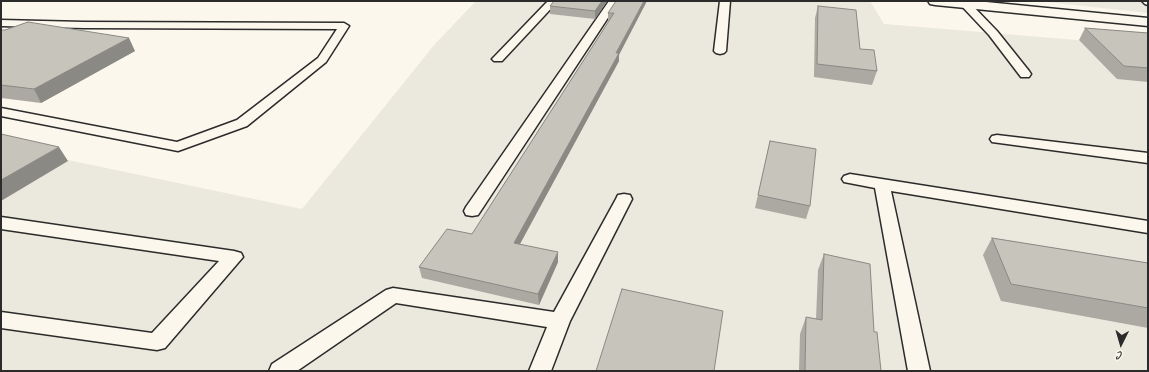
<!DOCTYPE html>
<meta charset="utf-8">
<style>
body{margin:0}
#map{position:relative;width:1149px;height:372px;overflow:hidden;background:#fbf7ec;font-family:Caveat,sans-serif}
canvas{display:block}
.frame{position:absolute;inset:0;border:2px solid #2b2b2b;pointer-events:none}
.north{position:absolute;left:1101px;top:324px;width:40px;height:40px;-webkit-text-stroke:3px #fbf7ec;paint-order:stroke;rotate:185deg;font-size:11px;font-weight:700;line-height:16px;text-align:center;color:#2b2b2b}
.north::after{content:'';display:block;margin:auto;width:14px;height:18px;background:#2b2b2b;clip-path:polygon(50% 0,100% 100%,50% 72%,0 100%)}
</style>
<div id="map">
<canvas width="1149" height="372"></canvas>
<div class="frame"></div>
<div class="north">С</div>
</div>
<script>
const ctx = document.querySelector('canvas').getContext('2d');
ctx.lineJoin = 'round';
function fillPath(path, color) {
  ctx.fillStyle = color;
  ctx.fill(path, 'evenodd');
}
function toPath(rows) {
  const path = new Path2D();
  for (const r of rows) {
    path.moveTo(r[0], r[1]);
    for (let i = 2; i < r.length; i += 2) path.lineTo(r[i], r[i + 1]);
  }
  return path;
}
function stroke(path, color, width, dash) {
  ctx.strokeStyle = color;
  ctx.lineWidth = width;
  ctx.lineCap = dash ? 'butt' : 'round';
  ctx.setLineDash(dash || []);
  ctx.stroke(path);
}
const built = toPath([
 [476,1,870,1,884,24,1148,46,1148,371,1,371,1,146,302,209,435,44],
 [1038,1,1148,1,1148,13]
]);
const service = toPath([
 [548,1,558,1,502,61,494,61,492,59,494,57,548,1],
 [609,1,619,1,478,215,472,216,466,215,464,211,466,207,609,1],
 [720,1,730,1,726,51,724,53,720,54,716,53,714,51,720,1],
 [957,1,968,1,997,31,1029,71,1031,74,1029,77,1021,77,989,35,957,1],
 [1142,1,1148,1,1148,5,1145,4,1142,1],
 [1,20,84,22,344,23,349,26,326,62,247,126,178,151,1,116,1,108,177,142,237,120,318,58,337,29,84,28,1,26,1,20],
 [997,135,1148,153,1148,163,992,142,990,139,992,136,997,135],
 [850,174,1148,221,1148,233,891,191,930,371,908,371,875,188,844,182,842,179,844,176,850,174],
 [624,194,630,195,632,199,570,321,551,371,529,371,547,327,396,303,297,371,269,371,272,364,386,290,393,288,554,312,616,199,618,195,624,194],
 [1,217,234,251,241,253,243,257,165,348,157,350,1,328,1,312,152,333,219,261,1,229,1,217]
]);
const minor = toPath([
 [928,1,976,1,1148,18,1148,26,935,5,930,4,928,1]
]);
const wall = toPath([
 [607,1,595,19,550,14,550,6],
 [616,1,619,55,619,61,520,244,558,262,539,305,422,278,419,267,472,234,609,21,608,20,608,13],
 [818,6,860,49,877,71,872,85,814,77,815,18],
 [1085,28,1148,33,1148,82,1117,79,1079,40],
 [1,30,135,51,41,103,1,98],
 [770,141,810,206,806,219,755,208],
 [992,238,1148,263,1148,328,1001,301,983,255],
 [824,254,874,332,881,371,799,371,800,334,806,317,816,319,818,270]
]);
const shadedWall = toPath([
 [602,1,607,1,595,19,595,11],
 [644,1,647,1,619,55,619,61,515,253,514,243],
 [129,38,135,51,41,103,34,89],
 [59,147,68,161,1,201,1,180],
 [558,252,558,262,539,305,538,294]
]);
const building = toPath([
 [554,1,602,1,595,11,550,6,554,1],
 [616,1,644,1,616,53,619,53,514,243,558,252,538,294,419,267,447,229,472,234,614,13,608,13,616,1],
 [818,6,856,10,860,49,874,50,877,71,817,64,818,6],
 [28,22,129,38,34,89,1,85,1,30,5,30,28,22],
 [1085,28,1148,33,1148,68,1124,66,1085,28],
 [1,134,59,147,1,180,1,134],
 [770,141,816,149,810,206,758,195,770,141],
 [992,238,1148,263,1148,308,1011,284,992,238],
 [824,254,870,264,874,332,877,332,881,371,805,371,806,317,822,320,824,254],
 [622,289,723,311,714,371,596,371,622,289]
]);
fillPath(built, '#ebe8de');
stroke(service, '#2b2b2b', 3);
stroke(minor, '#2b2b2b', 3);
fillPath(service, '#fbf7ec');
fillPath(minor, '#fbf7ec');
fillPath(wall, '#aba9a2');
fillPath(shadedWall, '#8b8984');
fillPath(building, '#c7c4bc');
stroke(building, '#8b8984', 1);
</script>
